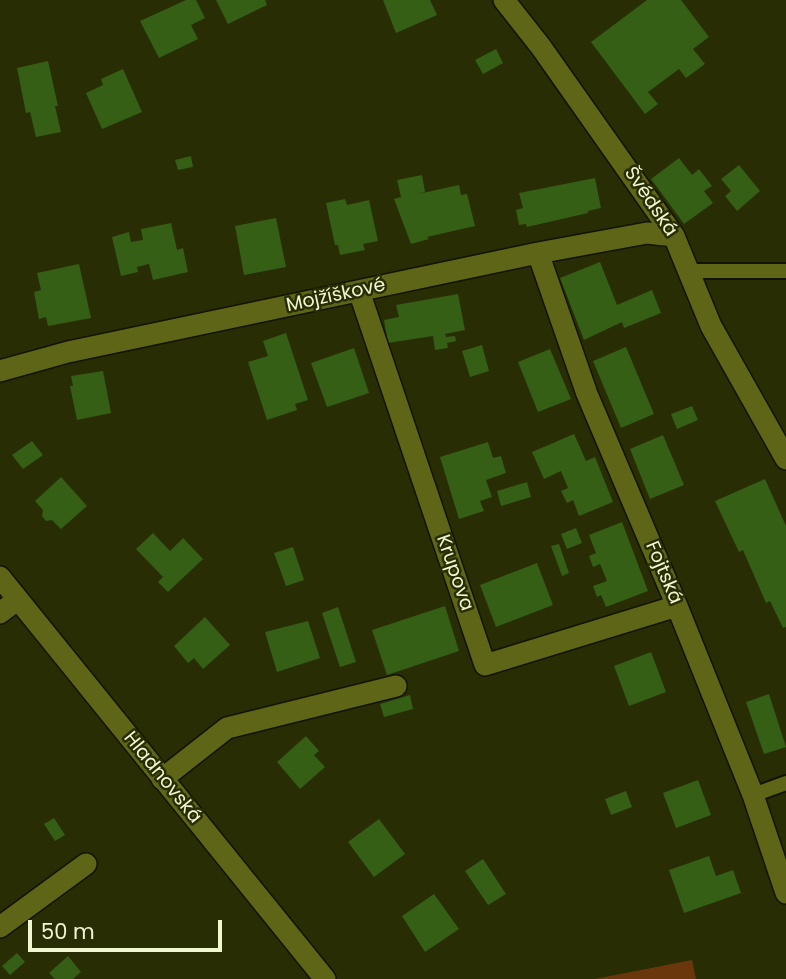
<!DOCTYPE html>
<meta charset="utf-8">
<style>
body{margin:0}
#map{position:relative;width:786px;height:979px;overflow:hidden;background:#292d04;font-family:Poppins,sans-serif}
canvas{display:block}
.scale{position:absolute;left:28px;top:920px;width:194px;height:32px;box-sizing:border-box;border:4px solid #f0f6d0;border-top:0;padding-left:9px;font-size:21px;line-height:24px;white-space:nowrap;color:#f0f6d0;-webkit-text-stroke:5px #292d04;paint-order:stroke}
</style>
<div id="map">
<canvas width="786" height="979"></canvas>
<div class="scale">50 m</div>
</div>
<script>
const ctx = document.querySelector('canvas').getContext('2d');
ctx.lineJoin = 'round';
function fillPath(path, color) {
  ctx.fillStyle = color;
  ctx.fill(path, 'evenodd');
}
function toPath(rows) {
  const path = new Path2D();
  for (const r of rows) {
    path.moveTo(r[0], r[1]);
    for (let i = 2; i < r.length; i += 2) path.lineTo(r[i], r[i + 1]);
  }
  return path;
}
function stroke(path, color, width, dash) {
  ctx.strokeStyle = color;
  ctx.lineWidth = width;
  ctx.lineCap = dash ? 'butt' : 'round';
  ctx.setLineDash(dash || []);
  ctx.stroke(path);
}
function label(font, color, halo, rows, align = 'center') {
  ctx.font = font + ' Poppins,sans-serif';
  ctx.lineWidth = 5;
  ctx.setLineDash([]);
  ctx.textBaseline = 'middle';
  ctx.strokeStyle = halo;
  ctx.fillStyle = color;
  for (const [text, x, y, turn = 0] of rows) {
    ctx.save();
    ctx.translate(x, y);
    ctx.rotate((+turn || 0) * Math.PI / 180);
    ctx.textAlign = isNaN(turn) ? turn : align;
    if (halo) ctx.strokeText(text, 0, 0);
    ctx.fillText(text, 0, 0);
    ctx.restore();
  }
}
const green = toPath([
 [692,960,696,979,595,979]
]);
const building = toPath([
 [186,0,196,0,205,18,191,25,198,39,159,58,140,21],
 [216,0,265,0,267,5,228,24],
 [383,0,430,0,437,15,396,33],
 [647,0,681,0,709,37,693,49,705,64,686,78,679,69,648,92,658,104,645,114,591,42],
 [496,49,503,63,483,74,475,60],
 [48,61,58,106,55,106,61,132,36,137,30,112,26,113,17,68],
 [123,69,142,112,102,129,86,93,103,85,101,79],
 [191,156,193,167,178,170,175,160],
 [679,158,692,175,699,169,712,186,704,191,713,203,684,224,651,179],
 [739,165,760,191,737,211,725,196,731,191,721,179],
 [422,175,425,192,418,194,459,185,461,195,467,194,475,226,427,237,429,239,411,244,394,199,401,197,397,180],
 [595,178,601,208,588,211,588,213,527,227,526,224,519,225,516,210,523,208,519,193],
 [345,199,347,205,369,200,378,241,363,244,365,250,340,255,338,245,335,245,326,203],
 [276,218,286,267,244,275,235,226],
 [171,223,177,250,183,248,188,272,153,280,149,264,137,267,138,272,121,276,112,237,129,232,131,242,143,240,141,229],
 [600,262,617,305,652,290,661,313,624,328,622,322,584,340,560,278],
 [79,264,91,318,48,326,46,317,39,319,34,292,41,290,37,273],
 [458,294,465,330,445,334,446,337,455,336,456,341,447,343,448,348,435,350,433,336,388,343,384,320,399,317,396,305],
 [286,333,308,400,295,404,297,410,267,420,248,362,268,356,263,341],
 [482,345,489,371,470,377,462,351],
 [626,347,654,414,621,428,593,361],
 [354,348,369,393,327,407,311,363],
 [550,349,571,399,538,412,518,362],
 [103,371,111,413,77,420,70,386,73,386,71,376],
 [692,406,698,420,677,429,671,414],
 [574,434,586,461,595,457,613,502,579,516,573,500,567,503,561,491,568,488,561,471,544,479,532,452],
 [663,435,684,485,650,499,630,449],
 [32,441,43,455,23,469,12,455],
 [488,442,493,458,501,456,506,473,486,480,492,497,480,501,484,511,459,519,440,457],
 [61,477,87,506,61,529,52,520,46,521,42,516,43,510,35,501],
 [765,479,786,526,786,627,783,628,770,601,766,603,743,550,739,552,715,501],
 [527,482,531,497,501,506,497,491],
 [622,522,648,591,606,607,601,595,597,597,593,586,607,581,600,564,593,567,589,556,596,553,589,535],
 [576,528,582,543,567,549,561,534],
 [153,533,170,551,183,538,203,559,168,592,158,582,163,577,136,549],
 [559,544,569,573,562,576,551,546],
 [293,547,304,580,286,586,274,553],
 [537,563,553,605,496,627,480,585],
 [445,606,459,651,387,675,372,630],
 [338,607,356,662,340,667,322,613],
 [205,617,230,645,203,669,194,658,188,663,174,646],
 [308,621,320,658,277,672,265,632],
 [651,652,666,692,629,706,614,666],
 [769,694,786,747,764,754,746,702],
 [410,695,413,709,384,717,380,704],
 [306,736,319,751,314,755,325,767,300,789,277,762],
 [698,780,711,815,676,828,663,793],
 [626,791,632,807,611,815,605,799],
 [54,818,65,835,55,841,44,824],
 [379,819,405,854,374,877,348,842],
 [709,856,716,876,733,870,741,893,684,913,669,870],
 [483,859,506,894,488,905,465,871],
 [434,894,459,929,425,952,402,916],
 [17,953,25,962,10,975,2,966],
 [68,956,81,972,73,979,55,979,49,973]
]);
const lane = toPath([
 [689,271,786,271],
 [753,795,786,783]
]);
const street = toPath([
 [504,0,541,47,674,236,711,326,786,459],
 [538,253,587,394,677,606,753,795,786,893],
 [359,291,485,665,677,606],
 [0,371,68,352,538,253,647,233,674,236],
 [0,577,325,979],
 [0,613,17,600],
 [162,779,227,728,396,686],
 [0,927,86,864]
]);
const streetNames = [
 ["Švédská",650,202,56],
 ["Mojžíškové",336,296,-12],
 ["Krupova",454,573,71],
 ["Fojtská",663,573,67],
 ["Hladnovská",162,778,51]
];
fillPath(green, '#6a370d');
fillPath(building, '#345f14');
stroke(lane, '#121401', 18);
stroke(street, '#121401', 24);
stroke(lane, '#5e6516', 14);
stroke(street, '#5e6516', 21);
label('19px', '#f0f6d0', '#292d04', streetNames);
</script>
